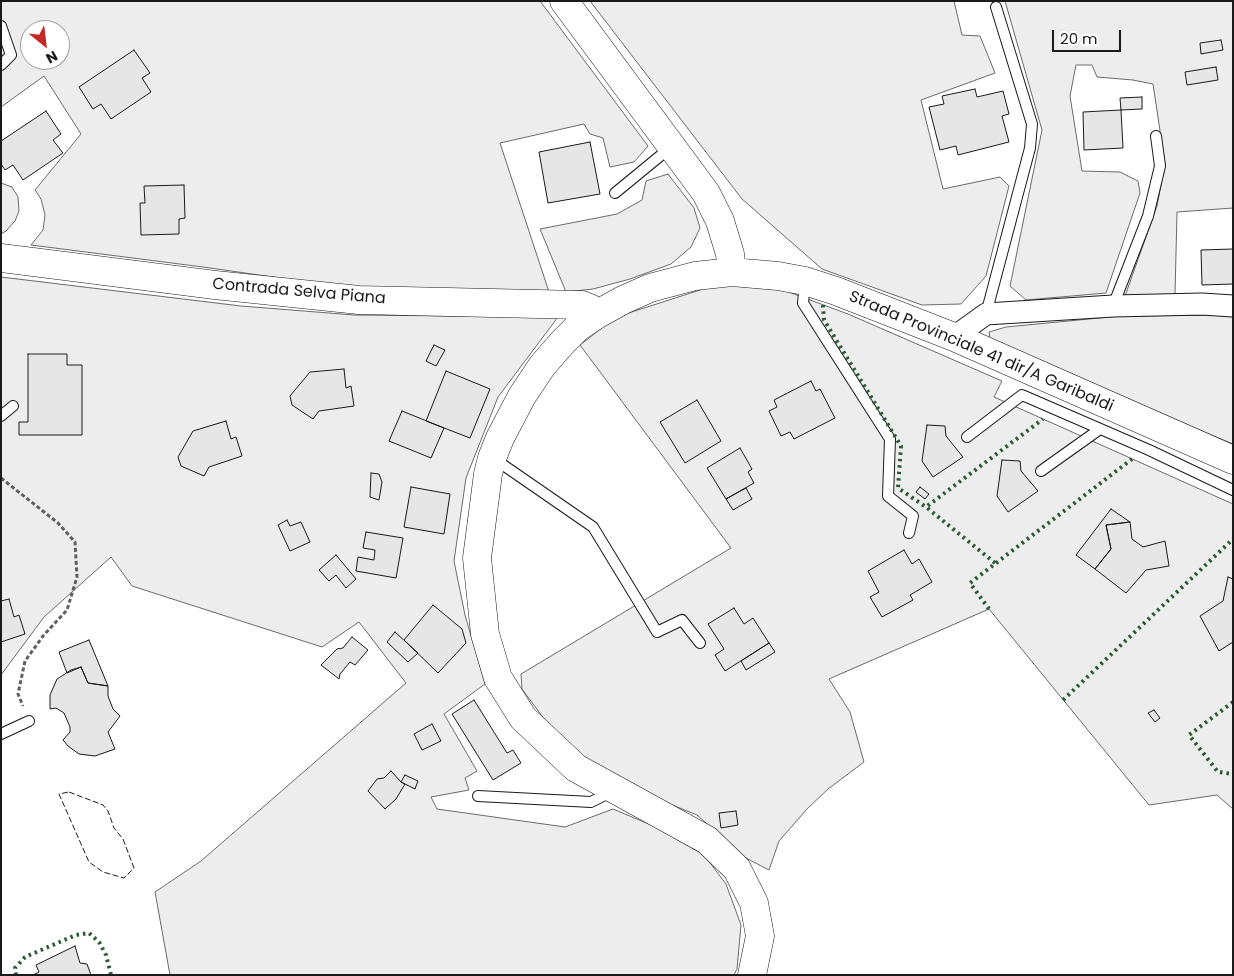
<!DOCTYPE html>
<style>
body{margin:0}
#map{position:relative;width:1234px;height:976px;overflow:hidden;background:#fff;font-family:Poppins,sans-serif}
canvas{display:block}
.frame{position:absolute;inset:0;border:2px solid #1a1a1a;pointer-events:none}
.north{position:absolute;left:20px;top:20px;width:50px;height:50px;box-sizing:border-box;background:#fff;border:1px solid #a3a3a3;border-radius:50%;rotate:151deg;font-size:14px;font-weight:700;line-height:20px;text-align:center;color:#1a1a1a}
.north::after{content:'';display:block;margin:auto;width:18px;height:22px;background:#c62828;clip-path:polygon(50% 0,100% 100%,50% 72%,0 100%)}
.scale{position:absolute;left:1052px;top:30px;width:69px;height:22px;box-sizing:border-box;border:2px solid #1a1a1a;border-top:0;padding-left:6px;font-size:15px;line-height:18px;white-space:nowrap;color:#1a1a1a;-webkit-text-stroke:4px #fff;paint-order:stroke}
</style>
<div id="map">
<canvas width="1234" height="976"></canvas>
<div class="frame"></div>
<div class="north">N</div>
<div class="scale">20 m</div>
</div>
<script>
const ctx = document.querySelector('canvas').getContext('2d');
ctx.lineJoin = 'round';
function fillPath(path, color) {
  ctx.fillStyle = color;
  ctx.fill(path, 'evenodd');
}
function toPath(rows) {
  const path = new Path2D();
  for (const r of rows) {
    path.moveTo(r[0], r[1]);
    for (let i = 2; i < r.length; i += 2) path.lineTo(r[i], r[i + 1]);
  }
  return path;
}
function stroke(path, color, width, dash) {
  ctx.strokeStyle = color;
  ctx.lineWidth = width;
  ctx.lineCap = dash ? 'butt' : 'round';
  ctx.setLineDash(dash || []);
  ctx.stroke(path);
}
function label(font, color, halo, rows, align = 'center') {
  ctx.font = font + ' Poppins,sans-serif';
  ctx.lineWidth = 4;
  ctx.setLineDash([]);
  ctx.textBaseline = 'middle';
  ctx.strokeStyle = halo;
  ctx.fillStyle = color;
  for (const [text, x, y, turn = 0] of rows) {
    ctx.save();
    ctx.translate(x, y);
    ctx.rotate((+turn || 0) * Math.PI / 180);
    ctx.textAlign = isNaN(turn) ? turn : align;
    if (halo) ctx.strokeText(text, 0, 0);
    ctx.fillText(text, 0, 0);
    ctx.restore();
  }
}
const built = toPath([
 [1,1,540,1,648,146,634,162,610,167,603,138,590,134,584,124,500,143,549,292,357,289,203,267,31,245,43,230,45,215,41,199,35,190,81,134,44,76,1,107,1,1],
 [30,30,60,30,60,60,30,60,30,30],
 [590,1,954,1,962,35,980,36,995,73,921,100,943,189,1000,177,1009,186,986,276,961,304,922,305,822,269,742,199,590,1],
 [1005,1,1233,1,1233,208,1177,212,1175,295,1125,296,1157,206,1165,164,1153,84,1133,80,1097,77,1092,65,1076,65,1070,96,1082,171,1120,172,1138,181,1140,193,1106,293,1026,300,1010,286,1042,130,1005,1],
 [668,174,694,208,700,228,691,247,671,264,630,279,593,289,566,292,540,229,617,214,642,200,646,181,668,174],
 [1,183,12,187,18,197,19,211,15,221,6,231,1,234,1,183],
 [1,277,241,306,354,315,558,317,498,397,466,478,454,561,465,615,485,684,444,714,477,771,465,778,469,790,431,797,437,809,565,827,613,809,656,827,704,855,726,884,741,925,737,969,734,975,170,975,155,892,201,861,406,683,359,622,322,647,132,586,111,557,44,617,1,675,1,277],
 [725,282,767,284,848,314,1002,381,994,397,1233,504,1233,809,1217,795,1149,805,989,609,829,679,850,712,864,762,828,789,807,809,779,841,769,870,744,857,697,815,650,796,600,769,556,735,522,689,521,674,731,548,580,345,616,317,725,282],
 [1233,315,1233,444,991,345,989,332,1006,327,1120,316,1233,315]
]);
const building = toPath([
 [1221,40,1223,50,1201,54,1200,43,1221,40],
 [134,50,150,73,142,78,151,92,111,119,101,104,93,109,79,87,134,50],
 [1216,67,1218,80,1187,85,1185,72,1216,67],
 [975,89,977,97,1003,91,1009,114,1002,116,1009,142,958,155,956,146,940,150,929,107,944,104,942,96,975,89],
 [1142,97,1142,109,1121,110,1120,98,1142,97],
 [1121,110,1123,148,1084,150,1083,112,1121,110],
 [46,111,61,134,53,140,63,153,23,180,13,165,5,170,1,164,1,141,46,111],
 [590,142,600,194,548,203,539,152,590,142],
 [184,185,185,218,179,219,179,234,141,235,140,203,145,203,144,186,184,185],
 [1233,249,1233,284,1202,285,1201,250,1233,249],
 [434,345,445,350,436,366,426,361,434,345],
 [28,354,67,354,67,365,82,365,82,435,19,435,19,422,28,422,28,354],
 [344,369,346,388,351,386,354,406,319,411,313,419,292,405,290,396,310,372,344,369],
 [446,371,490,389,470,438,426,421,446,371],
 [811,381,816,391,820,389,835,418,794,439,790,432,781,436,769,411,777,407,774,400,811,381],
 [697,400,721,441,685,463,660,422,697,400],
 [402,411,444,428,431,458,389,441,402,411],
 [226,421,231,439,236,437,242,456,209,467,204,476,181,466,178,457,193,431,226,421],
 [927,425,945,426,946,436,963,457,933,477,922,461,927,425],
 [740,448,752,469,748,472,754,483,726,499,707,468,740,448],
 [1002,460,1020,461,1021,471,1038,491,1008,512,997,496,1002,460],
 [371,473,379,474,382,482,379,500,370,497,371,473],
 [411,487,450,494,444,534,404,527,411,487],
 [920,487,929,494,925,499,916,492,920,487],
 [746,488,752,499,733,510,726,499,746,488],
 [1111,509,1130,522,1106,525,1111,549,1095,569,1076,555,1111,509],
 [287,520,290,526,301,522,310,542,290,551,278,525,287,520],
 [1130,522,1132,539,1143,547,1165,541,1169,566,1146,570,1126,593,1095,569,1111,549,1106,525,1130,522],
 [366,532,403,538,396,578,356,571,358,557,374,560,375,550,363,548,366,532],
 [904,550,912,564,919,559,932,582,910,595,913,600,882,617,870,597,879,592,868,571,904,550],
 [336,555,356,579,346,588,336,575,329,581,319,570,336,555],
 [1228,577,1233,579,1233,642,1219,651,1200,616,1223,601,1228,577],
 [9,599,14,617,19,615,25,634,1,642,1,601,9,599],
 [433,605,462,629,466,643,438,673,404,640,433,605],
 [734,608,744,624,753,618,769,643,725,671,715,655,724,649,708,624,734,608],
 [395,632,418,653,408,662,387,642,395,632],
 [352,637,368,650,355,665,350,662,340,674,339,679,321,665,337,649,343,648,352,637],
 [89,640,108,686,88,683,81,667,67,673,59,652,89,640],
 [769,643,775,652,746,670,741,661,769,643],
 [81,667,88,683,108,686,108,696,113,709,120,716,108,732,115,749,95,756,79,754,68,746,63,740,70,732,70,727,64,713,56,708,50,709,50,695,57,679,71,670,81,667],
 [474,700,507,753,513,750,521,763,493,780,452,714,474,700],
 [1154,710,1160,718,1155,722,1148,713,1154,710],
 [432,724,441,741,422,750,414,734,432,724],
 [391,771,401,782,405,784,396,799,385,809,368,791,377,779,384,778,391,771],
 [405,775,418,781,415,789,401,782,405,775],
 [736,811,738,825,721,828,719,813,736,811],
 [75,946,80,963,87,964,91,975,33,975,39,972,36,965,75,946]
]);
const path = toPath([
 [1,478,58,523,75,542,77,577,67,610,43,636,25,661,18,694,23,706]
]);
const lane = toPath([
 [1,26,11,55,1,65],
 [615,193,671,147],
 [805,282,803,303,890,439,888,496,913,516,909,533],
 [1113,306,1148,216,1160,166,1156,136],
 [986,314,1030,148,1032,124,996,7],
 [1,416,13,406],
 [967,437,1022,395,1149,450,1233,490],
 [493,458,593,527,657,632,682,620,700,643],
 [1041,471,1100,429],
 [1,734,29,721],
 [478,796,591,802,613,791]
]);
const street = toPath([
 [954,337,986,314,1113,306,1202,304,1233,306]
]);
const secondary = toPath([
 [564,1,706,193,720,221,730,254,732,272],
 [1,258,215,285,359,300,582,305,590,308,596,315],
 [752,975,760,936,754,903,737,869,707,840,576,768,523,718,498,678,485,634,477,558,488,474,492,458,500,438,522,396,542,366,562,343,578,327,596,315,623,300,650,288,695,276,732,272,778,276,805,281,836,291,954,337,1233,460]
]);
const hedge = toPath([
 [823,305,824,320,901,446,898,488,926,507],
 [995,563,926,507,1043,419],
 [989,609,970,583,1132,459],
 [1063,700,1233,539],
 [1233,702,1189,735,1218,772,1233,774],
 [16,975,15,968,25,957,76,935,89,933,99,942,106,955,111,975]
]);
const fence = toPath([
 [69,792,103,805,108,811,114,828,123,839,134,868,124,878,103,872,89,862,59,794,69,792]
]);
const streetNames = [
 ["Contrada Selva Piana",299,292,5],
 ["Strada Provinciale 41 dir/A Garibaldi",981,352,23]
];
fillPath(built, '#ededed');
stroke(built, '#6a6a6a', 1);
fillPath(building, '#e6e6e6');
stroke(building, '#1a1a1a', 1);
stroke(lane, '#1a1a1a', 12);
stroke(street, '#1a1a1a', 23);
stroke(secondary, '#1a1a1a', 29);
stroke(path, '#5f5f5f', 3, [4, 2.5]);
stroke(lane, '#fff', 10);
stroke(street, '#fff', 21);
stroke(secondary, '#fff', 28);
stroke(hedge, '#2b5a34', 4, [2.5, 4]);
stroke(fence, '#1a1a1a', 1, [6, 2.5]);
label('16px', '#1a1a1a', '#fff', streetNames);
</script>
